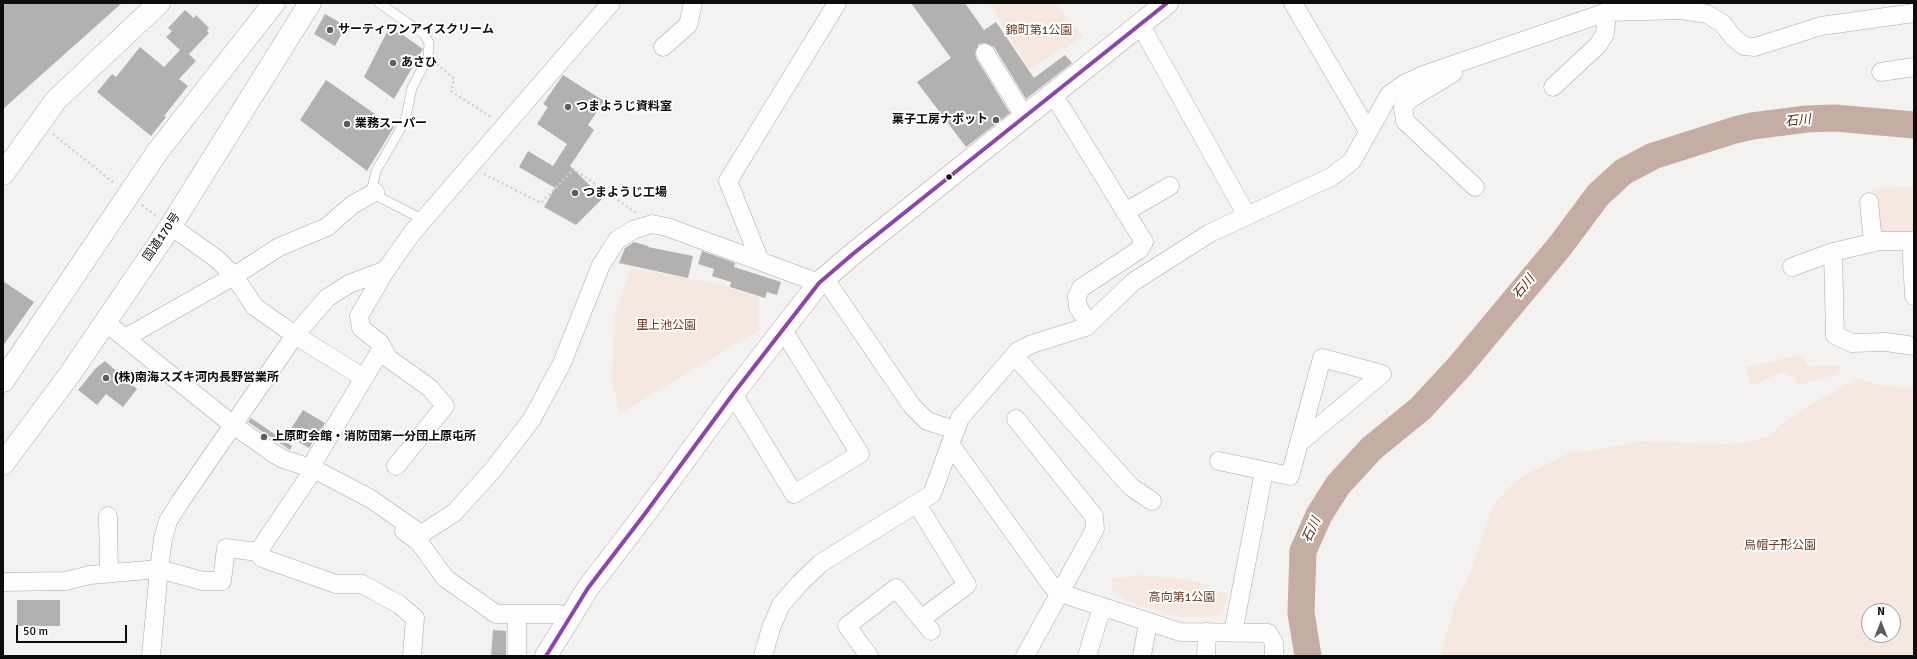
<!DOCTYPE html>
<meta charset="utf-8">
<style>
body{margin:0}
#map{position:relative;width:1917px;height:659px;overflow:hidden;background:#f4f2f1;font-family:Signika,sans-serif}
canvas{display:block}
.frame{position:absolute;inset:0;border:4px solid #0d0c0b;pointer-events:none}
.north{position:absolute;left:1861px;top:603px;width:40px;height:40px;box-sizing:border-box;background:#fff;border:1px solid #9e9e9d;border-radius:50%;rotate:0deg;font-size:11px;font-weight:700;line-height:16px;text-align:center;color:#0d0c0b}
.north::after{content:'';display:block;margin:auto;width:14px;height:18px;background:#5e5c5c;clip-path:polygon(50% 0,100% 100%,50% 72%,0 100%)}
.scale{position:absolute;left:16px;top:625px;width:111px;height:18px;box-sizing:border-box;border:2px solid #0d0c0b;border-top:0;padding-left:5px;font-size:12px;line-height:14px;white-space:nowrap;color:#0d0c0b;-webkit-text-stroke:3px #fff;paint-order:stroke}
</style>
<div id="map">
<canvas width="1917" height="659"></canvas>
<div class="frame"></div>
<div class="north">N</div>
<div class="scale">50 m</div>
</div>
<script>
const ctx = document.querySelector('canvas').getContext('2d');
ctx.lineJoin = 'round';
function fillPath(path, color) {
  ctx.fillStyle = color;
  ctx.fill(path, 'evenodd');
}
function toPath(rows) {
  const path = new Path2D();
  for (const r of rows) {
    path.moveTo(r[0], r[1]);
    for (let i = 2; i < r.length; i += 2) path.lineTo(r[i], r[i + 1]);
  }
  return path;
}
function stroke(path, color, width, dash) {
  ctx.strokeStyle = color;
  ctx.lineWidth = width;
  ctx.lineCap = dash ? 'butt' : 'round';
  ctx.setLineDash(dash || []);
  ctx.stroke(path);
}
function label(font, color, halo, rows, align = 'center') {
  ctx.font = font + ' Signika,"Noto Sans JP",sans-serif';
  ctx.lineWidth = 4;
  ctx.setLineDash([]);
  ctx.textBaseline = 'middle';
  ctx.strokeStyle = halo;
  ctx.fillStyle = color;
  for (const [text, x, y, turn = 0] of rows) {
    ctx.save();
    ctx.translate(x, y);
    ctx.rotate((+turn || 0) * Math.PI / 180);
    ctx.textAlign = isNaN(turn) ? turn : align;
    if (halo) ctx.strokeText(text, 0, 0);
    ctx.fillText(text, 0, 0);
    ctx.restore();
  }
}
const green = toPath([
 [990,3,1055,3,1083,36,1029,70],
 [1914,186,1914,235,1884,233,1878,228,1873,189],
 [631,268,714,283,758,297,759,330,619,414,612,379,615,312],
 [1803,354,1806,366,1842,365,1838,374,1799,385,1793,377,1783,372,1751,386,1746,367],
 [1858,378,1877,384,1914,389,1914,656,1440,656,1455,604,1472,569,1493,507,1505,491,1522,476,1569,453,1600,449,1641,441,1723,444,1741,443,1766,437,1801,410],
 [1869,611,1893,611,1893,635,1869,635],
 [1139,575,1186,579,1206,584,1211,590,1228,593,1223,612,1215,616,1182,618,1140,606,1111,592,1113,578,1123,578]
]);
const river = toPath([
 [1308,656,1301,613,1303,551,1319,515,1338,485,1372,448,1420,409,1459,367,1560,246,1598,195,1623,172,1653,156,1735,130,1752,126,1807,119,1835,118,1914,125]
]);
const building = toPath([
 [3,3,122,3,3,109],
 [911,3,965,3,984,30,996,22,1034,78,1065,55,1072,63,1026,99,994,47,985,43,979,44,975,53,976,58,1010,113,966,147,917,82,951,58],
 [185,10,194,18,196,15,209,28,207,30,209,33,189,54,196,61,179,79,188,86,164,116,166,117,151,136,97,92,112,74,116,77,140,47,164,67,180,50,166,37,172,31,168,28],
 [325,14,346,26,335,46,314,34],
 [390,26,423,49,394,99,364,77],
 [563,75,604,101,588,125,594,130,570,166,603,198,576,225,544,207,555,188,519,167,528,151,553,166,567,144,537,124,548,107,543,104],
 [326,80,394,127,367,171,300,120],
 [634,242,648,246,648,247,693,256,688,278,619,263,625,248],
 [702,251,735,263,734,267,781,282,777,295,767,292,765,298,730,287,731,282,712,276,714,269,698,264],
 [3,281,34,302,3,346],
 [105,361,137,389,123,407,106,394,97,405,78,390,96,368],
 [303,410,325,423,309,448,287,435],
 [251,418,292,446,290,450,248,422],
 [17,600,60,600,60,626,17,626],
 [493,630,506,631,506,656,491,656]
]);
const path = toPath([
 [437,64,454,79,451,91,491,117],
 [53,134,114,183],
 [484,174,541,203,574,169,636,213],
 [142,205,157,217]
]);
const service = toPath([
 [379,3,424,34,429,43,428,57,412,88,405,121,376,171,372,188,377,196,424,220]
]);
const minor = toPath([
 [1293,3,1368,131],
 [1140,24,1247,216],
 [663,47,688,25,693,3],
 [985,53,1025,117],
 [1881,72,1914,67],
 [1453,73,1410,99,1403,107,1405,121,1475,187],
 [1553,87,1598,45,1605,34,1607,12,1682,10,1707,14,1723,24,1733,37,1744,46,1755,47,1821,26,1914,13],
 [1053,94,1144,242,1139,250,1081,288,1077,297,1078,307,1089,324],
 [1869,202,1873,242],
 [1125,212,1170,186],
 [179,232,217,259,234,276,255,307,295,335,364,378],
 [1911,241,1914,296],
 [1833,252,1835,335,1852,343,1886,342,1914,346],
 [760,261,728,181,837,3],
 [1792,267,1833,252,1880,241,1914,241],
 [386,270,359,316,361,328,380,343,388,358,430,388,445,406,396,466],
 [825,279,912,406,927,421,955,430],
 [105,322,233,425,273,453,283,459,314,469,371,499,421,534,454,513,492,471,532,419,562,363,601,265,617,240,633,230,652,224,667,227,819,283],
 [125,338,234,276,279,247,327,227,352,205,375,192],
 [1014,355,1131,487,1152,501],
 [733,394,794,494,860,454,783,330],
 [1016,419,1094,516,1095,529,1025,656],
 [950,444,1052,586,1060,593,1180,632,1268,633,1274,642,1274,656],
 [1219,461,1290,476,1299,443,1322,358,1382,374,1299,443],
 [310,468,382,348],
 [917,504,967,585,921,619],
 [108,516,109,573],
 [404,531,419,542,445,578,496,614,559,614,570,616],
 [258,552,314,469],
 [3,582,65,581,90,575,159,569,203,581,222,581,226,548,258,552,262,558,336,584,362,584,400,605,415,618,412,656],
 [517,614,517,656],
 [1233,633,1264,471],
 [151,656,159,569,163,539,168,521,180,502,295,335,327,298,349,284,386,270,412,233,611,3],
 [763,656,771,628,781,605,800,583,821,563,932,494,960,418,1018,351,1032,344,1086,327,1133,282,1210,233,1331,177,1352,161,1389,95,1404,84,1426,74,1607,12,1612,3],
 [869,656,847,626,896,588,931,631],
 [1087,656,1102,607],
 [1142,656,1148,623],
 [1206,656,1207,632]
]);
const secondary = toPath([
 [546,656,588,588,644,515,733,394,819,283,854,253,1167,3]
]);
const trunk = toPath([
 [3,174,56,100,159,3],
 [3,381,158,151,274,3],
 [3,464,70,374,170,227,310,3]
]);
const bus1 = toPath([
 [546,656,588,588,644,515,733,394,819,283,854,253,1167,3]
]);
const markers = [
 [330,30,4,"#5e5c5c"],
 [393,63,4,"#5e5c5c"],
 [568,107,4,"#5e5c5c"],
 [996,120,4,"#5e5c5c"],
 [347,124,4,"#5e5c5c"],
 [949,177,3.5,"#0d0c0b"],
 [575,193,4,"#5e5c5c"],
 [106,378,4,"#5e5c5c"],
 [264,437,4,"#5e5c5c"]
];
const poiNames = [
 ["サーティワンアイスクリーム",338,30],
 ["あさひ",401,63],
 ["つまようじ資料室",576,107],
 ["菓子工房ナボット",988,120,"right"],
 ["業務スーパー",355,124],
 ["つまようじ工場",583,193],
 ["(株)南海スズキ河内長野営業所",114,378],
 ["上原町会館・消防団第一分団上原屯所",272,437]
];
const parkNames = [
 ["錦町第1公園",1039,31],
 ["里上池公園",666,326],
 ["烏帽子形公園",1780,546],
 ["高向第1公園",1182,598]
];
const streetNames = [
 ["国道170号",162,237,-56]
];
const waterNames = [
 ["石川",1798,121,-6],
 ["石川",1524,287,-51],
 ["石川",1312,530,-65]
];
fillPath(green, '#f6e7e1');
stroke(river, '#c6ada4', 27);
fillPath(building, '#b3b1b0');
stroke(service, '#aaa9a8', 10);
stroke(minor, '#aaa9a8', 19);
stroke(secondary, '#aaa9a8', 23);
stroke(trunk, '#aaa9a8', 23);
stroke(path, '#d0d0cf', 2.5, [2, 3]);
stroke(service, '#fdfdfd', 9);
stroke(minor, '#fdfdfd', 18);
stroke(secondary, '#fdfdfd', 22);
stroke(trunk, '#fdfdfd', 22);
stroke(bus1, '#8e44ad', 4);
for (const [x, y, r, color] of markers) {
  const dot = new Path2D();
  dot.arc(x, y, r, 0, 2 * Math.PI);
  ctx.fillStyle = color;
  ctx.fill(dot);
  stroke(dot, '#fff', 1.5);
}
label('bold 12px', '#0d0c0b', '#fff', poiNames, 'left');
label('12px', '#6c3b28', '#fff', parkNames);
label('12px', '#0d0c0b', '#fff', streetNames);
label('italic 13px', '#5a2a18', '#fff', waterNames);
</script>
